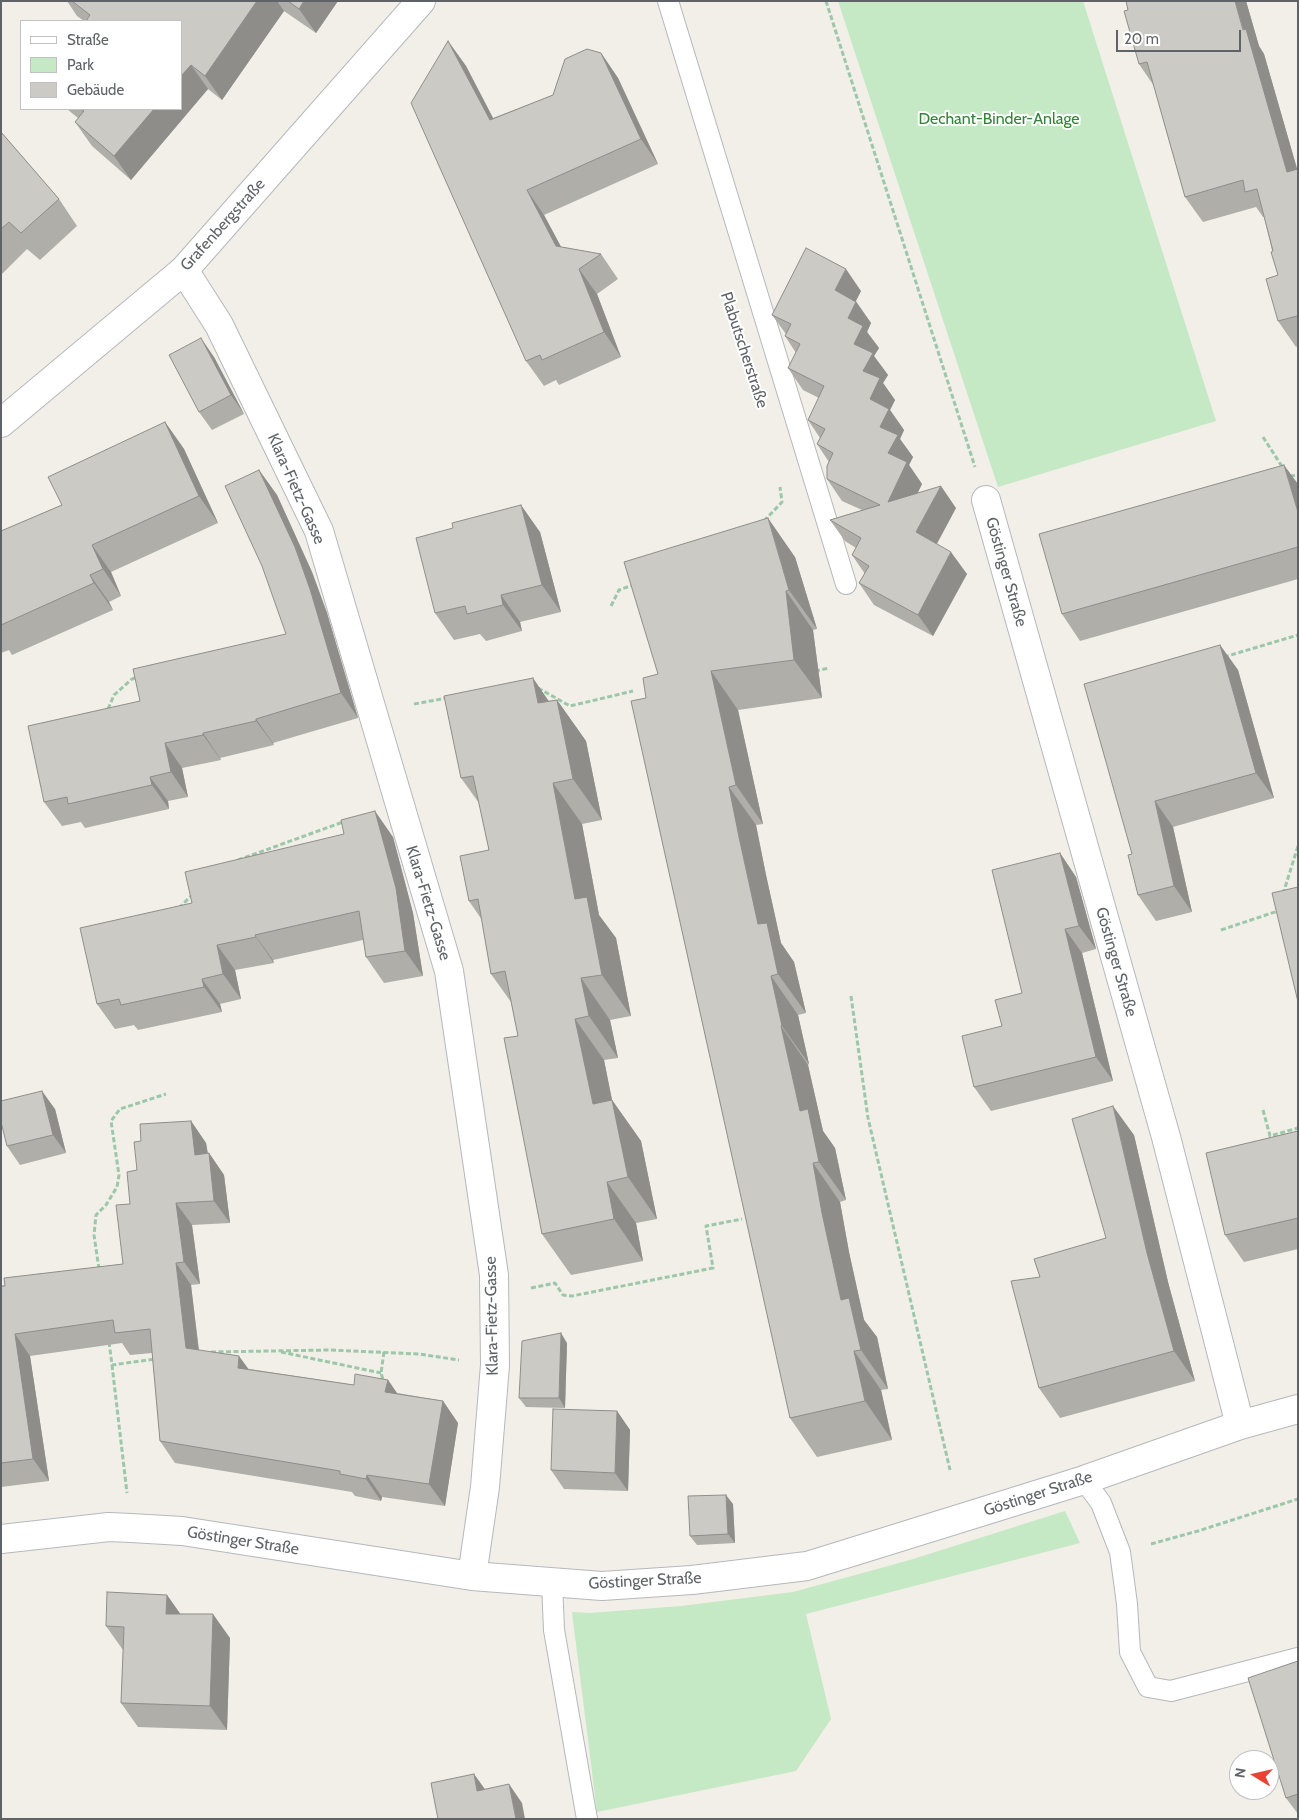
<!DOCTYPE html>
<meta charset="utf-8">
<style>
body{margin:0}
#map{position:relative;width:1299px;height:1820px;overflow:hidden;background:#f1efe8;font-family:Cabin,sans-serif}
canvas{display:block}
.frame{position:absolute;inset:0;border:2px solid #5f6368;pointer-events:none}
.legend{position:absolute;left:20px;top:20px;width:162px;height:90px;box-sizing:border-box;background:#fff;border:1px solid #bfc1c3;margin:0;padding:6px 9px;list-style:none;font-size:15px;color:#5f6368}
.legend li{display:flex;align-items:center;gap:10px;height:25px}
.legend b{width:25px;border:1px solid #bfc1c3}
.north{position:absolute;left:1229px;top:1750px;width:50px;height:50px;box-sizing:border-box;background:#fff;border:1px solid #bfc1c3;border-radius:50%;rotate:279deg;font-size:14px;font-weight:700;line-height:20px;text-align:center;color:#5f6368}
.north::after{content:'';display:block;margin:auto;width:18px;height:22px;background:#ea4335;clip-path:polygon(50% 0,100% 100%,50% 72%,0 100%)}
.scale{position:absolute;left:1116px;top:30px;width:125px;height:22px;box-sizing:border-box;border:2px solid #5f6368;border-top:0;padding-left:6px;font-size:15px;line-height:18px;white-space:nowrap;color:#5f6368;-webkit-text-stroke:4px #fff;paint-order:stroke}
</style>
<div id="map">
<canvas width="1299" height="1820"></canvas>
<div class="frame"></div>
<ul class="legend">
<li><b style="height:6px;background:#fff"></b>Straße</li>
<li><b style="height:14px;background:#c5e8c5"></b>Park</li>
<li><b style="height:14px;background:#cccac5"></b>Gebäude</li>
</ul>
<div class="north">N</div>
<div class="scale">20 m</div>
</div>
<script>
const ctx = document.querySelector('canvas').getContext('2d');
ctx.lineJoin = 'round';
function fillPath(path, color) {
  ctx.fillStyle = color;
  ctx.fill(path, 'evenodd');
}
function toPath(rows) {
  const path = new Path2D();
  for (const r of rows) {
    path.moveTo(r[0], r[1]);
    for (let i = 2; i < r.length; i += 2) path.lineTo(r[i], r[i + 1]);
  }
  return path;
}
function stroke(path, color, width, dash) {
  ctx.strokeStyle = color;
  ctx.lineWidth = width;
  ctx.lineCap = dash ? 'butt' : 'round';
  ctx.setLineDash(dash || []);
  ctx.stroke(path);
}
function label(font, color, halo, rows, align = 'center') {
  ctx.font = font + ' Cabin,sans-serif';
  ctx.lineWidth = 4;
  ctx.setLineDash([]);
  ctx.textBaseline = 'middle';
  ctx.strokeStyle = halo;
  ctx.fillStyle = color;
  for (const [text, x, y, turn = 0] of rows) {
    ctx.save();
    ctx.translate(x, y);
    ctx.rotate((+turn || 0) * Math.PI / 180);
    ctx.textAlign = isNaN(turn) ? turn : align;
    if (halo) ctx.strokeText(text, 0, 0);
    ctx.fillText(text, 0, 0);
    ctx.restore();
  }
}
const green = toPath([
 [838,1,1083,1,1216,421,998,487],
 [1065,1511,1080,1543,806,1614,831,1719,796,1771,597,1812,572,1612,590,1613,681,1606,793,1592,910,1560]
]);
const path = toPath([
 [826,1,975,467],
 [1263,437,1283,468],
 [1290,476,1298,475],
 [764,521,782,502,780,487],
 [611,606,619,590,633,585],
 [1224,657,1298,635],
 [815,671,829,668],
 [538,688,570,706,633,691],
 [414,704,447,698],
 [108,709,114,695,132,679,138,677],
 [238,860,343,822],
 [1283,894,1298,846],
 [179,908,192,895],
 [1221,930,1278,911,1279,909],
 [851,996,868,1118,950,1470],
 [1263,1110,1270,1136,1298,1128],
 [99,1269,94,1235,96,1215,106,1205,117,1187,119,1175,111,1121,120,1109,166,1094],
 [531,1288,555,1283,563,1295,572,1296,713,1268,706,1226,742,1219],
 [109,1342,112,1365,155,1359],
 [211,1352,330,1350,419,1354,459,1360],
 [281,1352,381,1373],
 [384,1352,381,1373,384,1383],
 [112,1365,127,1493],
 [1151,1544,1198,1531,1298,1499]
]);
const service = toPath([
 [668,1,846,584],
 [1084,1480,1101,1503,1120,1552,1127,1604,1130,1652,1148,1687,1171,1691,1298,1658],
 [552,1582,554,1630,587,1819]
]);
const minor = toPath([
 [184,270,219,325,319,531,449,971,494,1275,495,1365,485,1487,472,1576],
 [986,500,1166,1137,1240,1425],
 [1,1539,109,1527,131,1528,182,1531,472,1576,602,1586,692,1580,807,1566,1084,1480,1240,1425,1298,1409]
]);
const tertiary = toPath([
 [1,423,184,270,421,1]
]);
const wall = toPath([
 [67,1,338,1,316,33,284,11,222,100,208,89,131,180,92,146,75,122,78,118,67,109,181,109,181,21,84,21,77,16],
 [1126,1,1246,1,1259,46,1264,54,1297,169,1298,169,1298,346,1296,347,1278,321,1278,275,1264,217,1263,217,1256,207,1203,222,1185,197,1154,86,1139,64,1128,10],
 [448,41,466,66,493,118,553,95,601,53,618,78,658,164,544,215,561,247,601,254,618,279,597,294,621,357,559,385,556,380,544,386,526,361],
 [1,132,59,199,77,226,40,260,27,249,1,275],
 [861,291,856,301,871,323,867,332,879,348,874,356,888,375,883,383,895,400,890,410,904,430,900,439,913,457,909,465,922,484,917,493,956,508,937,544,967,574,933,636,874,605,859,583,865,574,852,555,856,548,845,541,830,520,862,510,842,501,827,479,829,462,817,444,820,438,808,420,819,398,803,390,788,368,796,353,785,336,786,334,772,315],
 [214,357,244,414,212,430,199,412],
 [165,422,184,449,218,523,111,572,121,596,109,602,113,610,12,655,9,650,1,653,1,531,62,505],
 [259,470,277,495,312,572,327,613,358,718,273,743,274,745,220,758,221,760,182,768,188,797,168,801,169,809,85,828,81,822,62,826,44,802,140,701,286,634],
 [1298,484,1298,579,1080,641,1062,614],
 [540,532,561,612,520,622,522,631,486,641,480,634,454,640,435,613],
 [795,557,817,629,813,630,822,698,738,710,763,824,756,825,766,875,781,943,794,962,806,1013,798,1015,809,1064,808,1065,823,1131,835,1148,846,1200,840,1202,849,1252,864,1320,877,1337,888,1389,881,1390,892,1440,817,1457,790,1418,646,698,658,674],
 [1220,645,1238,670,1274,798,1173,827,1192,912,1156,921,1138,895,1132,854],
 [557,700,586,741,602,820,582,824,599,915,616,938,631,1016,610,1020,618,1058,604,1060,612,1100,641,1141,657,1219,636,1223,643,1261,571,1275,542,1234,518,1036,511,1002,491,974,482,920,469,901,489,850,479,803,461,778,549,701],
 [393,837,413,913,423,976,384,983,366,957,363,940,273,960,274,963,235,970,241,999,220,1004,222,1012,138,1030,134,1025,115,1029,97,1004,192,903],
 [1060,853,1076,877,1096,949,1082,953,1113,1081,991,1111,974,1087,1022,993],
 [55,1109,66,1153,20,1165,7,1146],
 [191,1121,206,1143,208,1153,209,1153,224,1175,230,1223,192,1225,200,1284,191,1285,199,1350,249,1369,354,1385,388,1380,397,1393,443,1401,458,1423,445,1506,382,1497,381,1501,355,1496,352,1492,175,1463,160,1441,152,1353,130,1355,122,1343,30,1356,49,1481,1,1487,1,1286,123,1264,130,1204,137,1170,141,1141],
 [1298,1131,1298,1249,1244,1262,1225,1235],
 [1134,1135,1168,1282,1195,1381,1060,1418,1039,1388,1040,1277,1106,1238],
 [567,1343,565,1408,526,1407,519,1398],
 [617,1411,630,1430,628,1491,564,1489,551,1470],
 [733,1504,735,1543,697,1545,690,1536],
 [167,1595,180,1614,230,1638,227,1730,138,1727,121,1703,123,1650,106,1626],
 [1298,1661,1298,1814,1286,1798]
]);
const shadedWall = toPath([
 [257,1,277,1,284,11,222,100,205,76],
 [304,1,338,1,316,33,299,9],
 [1235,1,1246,1,1259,46,1264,54,1298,172,1287,172],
 [448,41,466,66,507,145,490,120],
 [601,53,618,78,658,164,641,139],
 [191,65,208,89,131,180,114,156,154,109,181,109,181,76],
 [527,190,544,215,574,271,556,246],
 [579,269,597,294,621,357,604,332],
 [846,269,861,291,850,312,835,290],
 [856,302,871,323,867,332,879,348,874,356,888,375,883,383,895,400,890,410,904,430,900,439,913,457,909,465,922,484,903,524,888,502,888,453,880,427,870,399,863,371,854,344,848,318],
 [201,338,214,357,244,414,231,395],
 [165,422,184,449,218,523,199,496],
 [1284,465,1298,484,1298,512],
 [259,470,277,495,312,572,327,613,358,718,341,693],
 [941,486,956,508,931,554,916,532],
 [521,505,540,532,561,612,542,585],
 [768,518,795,557,817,629,789,590],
 [92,545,111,572,121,596,103,569],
 [951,552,967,574,933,636,918,615],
 [90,575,109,602,113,610,94,583],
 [786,591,813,630,822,698,794,660],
 [501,595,520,622,522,631,503,605],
 [1220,645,1238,670,1274,798,1256,773],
 [711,671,738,710,763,824,736,785],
 [533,678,561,719,557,700,586,741,602,820,573,779,538,703],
 [256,719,273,743,274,745,256,721],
 [203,733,220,758,221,760,203,735],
 [165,743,182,768,188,797,171,772],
 [150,777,168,801,169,809,152,785],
 [553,783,582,824,599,915,616,938,631,1016,602,975,575,899],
 [729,787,756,825,766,875,781,943,794,962,806,1013,778,974,758,924,739,837],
 [1155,801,1173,827,1192,912,1174,886],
 [375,811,393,837,413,913,423,976,405,951],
 [1060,853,1076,877,1096,949,1079,926],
 [1065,929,1082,953,1113,1081,1096,1057],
 [255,935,273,960,274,963,256,937],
 [217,945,235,970,241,999,223,974],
 [771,976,798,1015,809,1064,782,1026],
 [581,978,610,1020,618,1058,589,1016],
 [202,979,220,1004,222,1012,204,987],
 [575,1019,604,1060,612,1100,641,1141,657,1219,628,1177,593,1104],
 [781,1026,808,1065,823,1131,835,1148,846,1200,819,1162,800,1111],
 [42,1091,55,1109,66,1153,53,1135],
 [1113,1106,1134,1135,1168,1282,1195,1381,1174,1351,1147,1253],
 [191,1121,206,1143,211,1177,195,1155],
 [209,1153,224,1175,230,1223,214,1201],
 [813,1163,840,1202,849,1252,864,1320,877,1337,888,1389,861,1350,841,1300,822,1213],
 [607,1182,636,1223,643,1261,614,1219],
 [176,1203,192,1225,200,1284,184,1262],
 [176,1263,191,1285,201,1370,186,1348],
 [561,1333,567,1343,565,1408,559,1398],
 [15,1334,30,1356,49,1481,33,1459],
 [854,1351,881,1390,892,1440,865,1401],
 [239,1356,255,1378,238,1368],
 [388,1380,403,1402,385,1392],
 [443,1401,458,1423,445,1506,429,1484],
 [617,1411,630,1430,628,1491,615,1473],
 [367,1475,382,1497,381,1501,366,1479],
 [726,1495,733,1504,735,1543,728,1534],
 [167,1595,184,1619,166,1614],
 [213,1614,230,1638,227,1730,210,1706],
 [474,1774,487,1792,477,1791],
 [509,1784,522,1803,525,1819,516,1819]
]);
const building = toPath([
 [72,1,257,1,205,76,191,65,181,76,181,21,86,21,90,15,72,1],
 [288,1,304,1,299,9,288,1],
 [1126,1,1235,1,1243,30,1246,29,1287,172,1298,169,1298,318,1297,316,1278,321,1266,279,1278,275,1271,252,1273,251,1257,189,1245,192,1243,180,1185,197,1147,62,1139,64,1124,11,1128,10,1126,1],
 [448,41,490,120,553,95,565,59,587,49,601,53,641,139,527,190,556,246,601,254,579,269,604,332,542,360,540,355,526,361,411,103,448,41],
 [80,109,154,109,114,156,75,122,84,111,80,109],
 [1,132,59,199,21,233,9,222,1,229,1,132],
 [806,248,846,269,835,290,856,302,848,318,863,326,854,344,873,353,863,371,880,378,870,399,889,409,880,427,898,435,888,453,907,462,888,502,941,486,916,532,951,552,918,615,859,583,869,566,852,555,861,538,830,520,880,505,827,479,827,466,833,453,817,444,825,429,808,420,824,386,788,368,800,344,785,336,791,324,772,315,806,248],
 [201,338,231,395,199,412,169,355,201,338],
 [165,422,199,496,92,545,103,569,90,575,94,583,1,625,1,531,62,505,48,477,165,422],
 [1284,465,1298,512,1298,547,1062,614,1039,534,1284,465],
 [259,470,295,547,310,589,341,693,256,719,256,721,203,733,203,735,165,743,171,772,150,777,152,785,68,804,67,797,44,802,28,726,140,701,133,669,286,634,262,566,225,486,259,470],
 [521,505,542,585,501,595,503,605,467,614,465,606,435,613,416,538,453,528,452,523,521,505],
 [768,518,789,590,786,591,794,660,711,671,736,785,729,787,739,837,758,924,767,923,778,974,771,976,782,1026,781,1026,800,1111,808,1109,819,1162,813,1163,822,1213,841,1300,849,1298,861,1350,854,1351,865,1401,790,1418,631,701,646,698,643,678,658,674,624,562,768,518],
 [1220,645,1256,773,1155,801,1174,886,1138,895,1128,855,1132,854,1084,684,1220,645],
 [533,678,538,703,557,700,573,779,553,783,575,899,587,897,602,975,581,978,589,1016,575,1019,593,1104,612,1100,628,1177,607,1182,614,1219,542,1234,504,1038,518,1036,505,971,491,974,478,899,469,901,460,856,489,850,473,776,461,778,444,696,533,678],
 [375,811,396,888,405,951,366,957,359,911,255,935,256,937,217,945,223,974,202,979,204,987,121,1005,119,999,97,1004,80,928,192,903,185,872,344,834,341,820,375,811],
 [1060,853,1079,926,1065,929,1096,1057,974,1087,962,1036,1002,1026,995,1000,1022,993,992,870,1060,853],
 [1298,887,1298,1002,1272,893,1298,887],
 [42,1091,53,1135,7,1146,1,1122,1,1101,42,1091],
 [1113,1106,1147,1253,1174,1351,1039,1388,1011,1281,1040,1277,1034,1259,1106,1238,1072,1119,1113,1106],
 [191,1121,195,1155,209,1153,214,1201,176,1203,184,1262,176,1263,186,1348,239,1356,238,1368,354,1385,355,1374,388,1380,385,1392,443,1401,429,1484,367,1475,366,1479,340,1474,340,1471,160,1441,150,1329,115,1333,113,1320,15,1334,33,1459,1,1463,1,1286,5,1286,4,1278,123,1264,116,1205,130,1204,127,1172,137,1170,134,1142,141,1141,140,1124,191,1121],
 [1298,1131,1298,1218,1225,1235,1206,1153,1298,1131],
 [561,1333,559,1398,519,1398,522,1341,561,1333],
 [553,1409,617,1411,615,1473,551,1470,553,1409],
 [726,1495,728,1534,690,1536,688,1496,726,1495],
 [107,1592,167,1595,166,1614,213,1614,210,1706,121,1703,124,1627,106,1626,107,1592],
 [1298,1661,1298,1794,1286,1798,1248,1678,1298,1661],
 [474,1774,477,1791,509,1784,516,1819,438,1819,431,1783,474,1774]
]);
const parkNames = [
 ["Dechant-Binder-Anlage",999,119]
];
const streetNames = [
 ["Grafenbergstraße",223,225,-48],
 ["Plabutscherstraße",744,350,72],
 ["Klara-Fietz-Gasse",296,489,66],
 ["Göstinger Straße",1006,572,74],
 ["Klara-Fietz-Gasse",428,903,73],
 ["Göstinger Straße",1116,962,74],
 ["Klara-Fietz-Gasse",492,1316,-91],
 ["Göstinger Straße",1038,1494,-18],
 ["Göstinger Straße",243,1541,9],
 ["Göstinger Straße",645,1581,-3]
];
fillPath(green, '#c5e8c5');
stroke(service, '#b5b8bc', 22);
stroke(minor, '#b5b8bc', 30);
stroke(tertiary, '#b5b8bc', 30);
stroke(path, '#9cc7a9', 3, [5, 2.5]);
stroke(service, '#fff', 20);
stroke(minor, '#fff', 28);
stroke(tertiary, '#fff', 28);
fillPath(wall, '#afaea9');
fillPath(shadedWall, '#8f8d8a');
fillPath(building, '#cccac5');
stroke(building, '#8f8d8a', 1);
label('16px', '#348238', '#fff', parkNames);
label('16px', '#5f6368', '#fff', streetNames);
</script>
